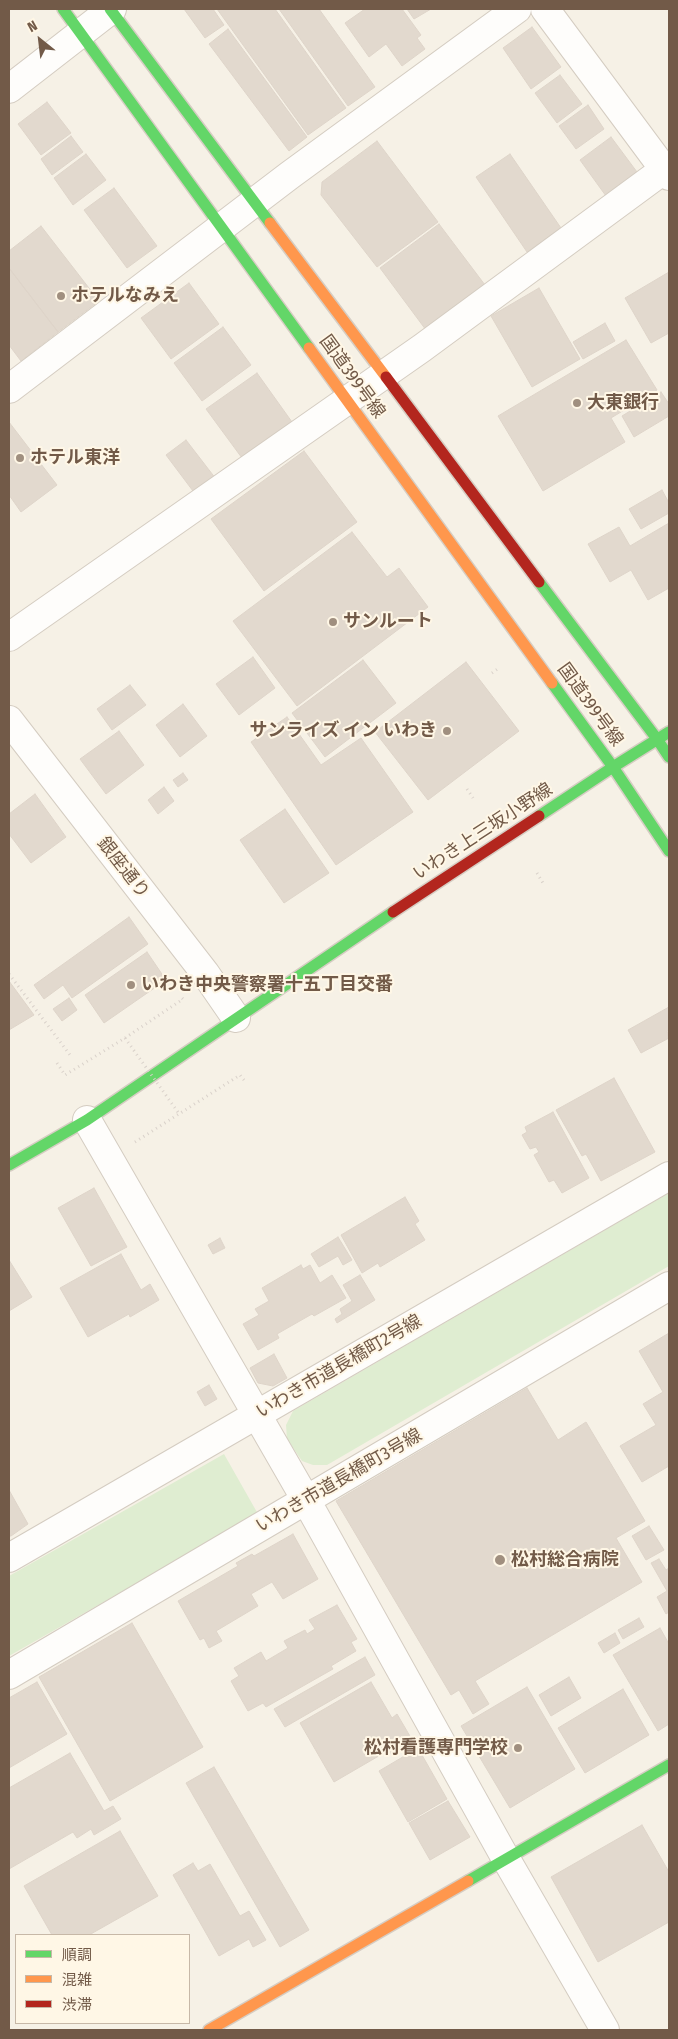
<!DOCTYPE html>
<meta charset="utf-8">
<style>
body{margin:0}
#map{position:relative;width:678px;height:2039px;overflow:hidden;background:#f6f1e6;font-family:"Fira Sans Condensed","Noto Sans JP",sans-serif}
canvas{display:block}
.frame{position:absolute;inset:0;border:10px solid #725a48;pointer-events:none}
.legend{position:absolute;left:15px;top:1934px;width:175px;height:90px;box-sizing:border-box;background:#fff7e6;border:1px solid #c7b8a7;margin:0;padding:6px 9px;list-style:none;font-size:15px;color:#725a48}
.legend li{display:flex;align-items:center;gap:10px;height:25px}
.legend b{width:25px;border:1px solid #c7b8a7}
.north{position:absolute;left:15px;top:15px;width:50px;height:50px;-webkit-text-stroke:4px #fff7e6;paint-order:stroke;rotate:331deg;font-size:14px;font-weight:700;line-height:20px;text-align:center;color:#725a48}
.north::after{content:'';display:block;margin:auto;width:18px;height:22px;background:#725a48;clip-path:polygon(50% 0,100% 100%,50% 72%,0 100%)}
</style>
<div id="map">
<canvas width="678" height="2039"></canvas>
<div class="frame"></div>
<ul class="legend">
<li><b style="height:6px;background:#63d668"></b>順調</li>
<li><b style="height:6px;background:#ff974d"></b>混雑</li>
<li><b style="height:6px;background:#b3261e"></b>渋滞</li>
</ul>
<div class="north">N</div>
</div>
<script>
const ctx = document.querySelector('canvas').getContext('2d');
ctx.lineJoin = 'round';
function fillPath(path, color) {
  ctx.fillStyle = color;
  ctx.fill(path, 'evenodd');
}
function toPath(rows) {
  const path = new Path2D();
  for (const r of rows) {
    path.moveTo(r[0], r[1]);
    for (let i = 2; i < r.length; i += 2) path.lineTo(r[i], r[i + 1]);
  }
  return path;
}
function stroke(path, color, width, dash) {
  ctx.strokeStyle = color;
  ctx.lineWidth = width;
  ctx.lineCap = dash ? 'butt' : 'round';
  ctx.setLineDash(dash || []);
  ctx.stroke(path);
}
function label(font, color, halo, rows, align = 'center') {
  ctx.font = font + ' "Fira Sans Condensed","Noto Sans JP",sans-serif';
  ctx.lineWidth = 4;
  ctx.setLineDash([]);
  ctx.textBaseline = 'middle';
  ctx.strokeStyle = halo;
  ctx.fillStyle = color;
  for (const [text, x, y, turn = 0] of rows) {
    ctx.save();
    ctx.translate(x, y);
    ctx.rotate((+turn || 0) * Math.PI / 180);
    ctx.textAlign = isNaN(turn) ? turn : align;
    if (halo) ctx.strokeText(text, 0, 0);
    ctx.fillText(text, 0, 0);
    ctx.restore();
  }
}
const green = toPath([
 [669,1193,669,1266,327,1465,313,1465,302,1461,287,1439,286,1425,293,1411],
 [224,1454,258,1514,9,1656,9,1576]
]);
const building = toPath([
 [184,9,213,9,224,25,205,38,184,9],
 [217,9,275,9,346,108,308,135,217,9],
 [279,9,319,9,375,87,348,106,279,9],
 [365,9,402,9,421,35,417,38,425,49,402,66,386,44,369,57,345,23,365,9],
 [407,9,431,9,414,19,407,9],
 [532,27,561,67,531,89,503,48,532,27],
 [228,29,307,137,289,151,209,44,228,29],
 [560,75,582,104,557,123,535,93,560,75],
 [47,102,71,133,41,155,18,124,47,102],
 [588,105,604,129,576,149,559,126,588,105],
 [71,136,83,152,52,175,41,159,71,136],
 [611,137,637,172,606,196,580,160,611,137],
 [377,141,438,222,377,267,321,195,322,182,377,141],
 [86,154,106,180,73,205,54,178,86,154],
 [510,154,561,228,527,252,476,177,510,154],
 [114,188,157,246,127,268,84,210,114,188],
 [439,224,485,285,426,330,380,268,439,224],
 [41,226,99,301,58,332,9,268,9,251,41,226],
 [9,268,58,332,21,361,9,345,9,268],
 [669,272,669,333,651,343,625,298,669,272],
 [189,283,219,324,171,359,141,318,189,283],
 [539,288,580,359,532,387,491,316,539,288],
 [605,323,615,341,583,359,573,342,605,323],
 [223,327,251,365,202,401,174,363,223,327],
 [626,340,657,390,611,418,625,442,543,491,498,416,626,340],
 [257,373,292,422,242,458,206,409,257,373],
 [661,392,669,404,669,416,634,437,622,416,661,392],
 [9,422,57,485,21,512,9,495,9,422],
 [186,440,216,479,196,495,166,455,186,440],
 [304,451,357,522,264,591,211,519,304,451],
 [662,490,669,503,669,513,641,529,629,509,662,490],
 [669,523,669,588,648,600,631,570,610,582,588,544,619,527,630,546,669,523],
 [352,532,387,577,399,568,428,607,297,706,233,621,352,532],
 [253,657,275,688,239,715,216,684,253,657],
 [363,660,396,703,325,757,292,713,363,660],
 [466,662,519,731,428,800,375,732,466,662],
 [130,685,146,705,112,730,97,709,130,685],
 [183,704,207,736,180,757,156,725,183,704],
 [287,717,321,765,361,738,413,812,336,865,251,742,287,717],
 [119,731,144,765,106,794,80,759,119,731],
 [183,773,188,780,178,787,173,780,183,773],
 [164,787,174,801,158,814,148,800,164,787],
 [35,794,66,837,31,863,9,834,9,814,35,794],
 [285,809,329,873,284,903,240,840,285,809],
 [129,917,148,944,72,998,63,985,44,999,34,985,129,917],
 [147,952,166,980,104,1023,85,995,147,952],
 [9,981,34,1015,9,1030,9,981],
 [69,998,77,1010,62,1021,53,1009,69,998],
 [669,1007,669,1030,667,1031,669,1038,641,1053,628,1030,669,1007],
 [614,1078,655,1152,601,1181,586,1154,582,1156,556,1110,614,1078],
 [553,1112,589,1178,562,1193,554,1180,549,1182,534,1155,539,1152,536,1147,530,1149,522,1135,527,1132,525,1127,553,1112],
 [94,1188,127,1247,91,1266,58,1208,94,1188],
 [405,1197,419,1221,415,1224,425,1240,380,1267,378,1263,362,1273,341,1235,405,1197],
 [338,1237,352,1260,343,1265,338,1256,319,1267,311,1254,338,1237],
 [220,1238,225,1248,213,1254,208,1245,220,1238],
 [121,1254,141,1290,150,1284,159,1300,130,1317,129,1314,88,1337,60,1288,121,1254],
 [9,1260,32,1297,9,1311,9,1260],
 [301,1265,303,1269,310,1265,320,1283,332,1275,346,1298,314,1316,312,1314,277,1334,279,1338,258,1350,243,1324,259,1315,255,1309,269,1301,262,1288,301,1265],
 [360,1275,375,1300,337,1323,335,1319,342,1314,340,1309,352,1301,343,1285,360,1275],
 [669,1333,669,1466,642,1482,620,1446,656,1425,643,1404,663,1392,639,1351,669,1333],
 [274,1354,287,1378,273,1386,258,1383,250,1368,274,1354],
 [209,1385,217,1399,205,1406,197,1392,209,1385],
 [527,1388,558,1440,586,1422,645,1521,616,1538,642,1582,475,1681,489,1704,473,1714,459,1690,451,1695,336,1501,527,1388],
 [9,1490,28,1524,11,1536,9,1536,9,1490],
 [649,1526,664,1550,646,1560,632,1536,649,1526],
 [293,1534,318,1579,283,1599,272,1582,251,1594,258,1606,216,1631,222,1641,209,1648,204,1638,200,1640,178,1601,238,1566,236,1563,252,1554,254,1556,293,1534],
 [659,1559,666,1570,669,1568,669,1612,666,1614,657,1597,667,1591,651,1563,659,1559],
 [337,1605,357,1639,351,1642,356,1651,331,1666,333,1669,266,1707,263,1703,248,1711,231,1681,239,1676,234,1668,261,1652,266,1661,288,1648,284,1641,305,1630,307,1634,315,1629,309,1620,337,1605],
 [639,1618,644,1627,623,1639,618,1630,639,1618],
 [132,1623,203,1747,110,1801,39,1677,132,1623],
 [660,1628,669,1644,669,1724,658,1731,613,1655,660,1628],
 [615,1633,620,1643,604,1653,598,1643,615,1633],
 [365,1657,375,1675,285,1727,274,1709,365,1657],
 [569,1677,581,1698,551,1716,539,1695,569,1677],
 [37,1682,67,1734,9,1768,9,1698,37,1682],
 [371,1682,392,1718,397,1714,414,1743,392,1755,389,1750,334,1782,300,1723,371,1682],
 [527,1687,575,1769,510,1808,461,1726,527,1687],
 [623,1689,649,1735,585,1773,558,1728,623,1689],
 [418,1748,447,1799,408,1822,379,1771,418,1748],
 [70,1753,104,1811,113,1806,121,1819,94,1835,91,1829,77,1838,73,1832,9,1869,9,1788,70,1753],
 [214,1767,309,1930,280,1947,186,1783,214,1767],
 [448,1801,470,1837,430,1860,409,1823,448,1801],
 [642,1825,669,1872,669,1922,598,1962,551,1877,642,1825],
 [120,1831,158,1896,89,1935,52,1935,24,1886,120,1831],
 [193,1863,198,1871,210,1864,240,1916,249,1911,266,1940,253,1947,249,1939,219,1956,173,1875,193,1863]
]);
const path = toPath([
 [492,673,499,668],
 [467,789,473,798],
 [537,873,543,883],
 [9,974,70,1055],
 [57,1063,65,1075,125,1038,183,999,182,998],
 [135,1142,240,1075,244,1080]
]);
const street = toPath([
 [545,9,669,176],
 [9,89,112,9],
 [9,389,290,175,517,9],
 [9,637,422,348,669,166],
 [9,720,205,973,236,1018],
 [87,1120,306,1500,506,1859,605,2030],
 [9,1558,669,1176],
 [9,1675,669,1286]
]);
const fast = toPath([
 [63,9,309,348],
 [110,9,270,223],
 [539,582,657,739],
 [552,683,613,767,669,732],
 [657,739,669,757],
 [613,767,669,851],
 [539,816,613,767],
 [9,1165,87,1120,393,912],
 [468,1881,669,1765]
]);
const slow = toPath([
 [270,223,386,377],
 [309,348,552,683],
 [209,2030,468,1881]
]);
const jam = toPath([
 [386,377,539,582],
 [393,912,539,816]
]);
const pathBridge = toPath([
 [125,1038,180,1115]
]);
const markers = [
 [61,296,5,"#a08f7f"],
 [577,403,5,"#a08f7f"],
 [20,458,5,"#a08f7f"],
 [333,622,5,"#a08f7f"],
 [447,731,5,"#a08f7f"],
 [131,985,5,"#a08f7f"],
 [500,1560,6,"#a08f7f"],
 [518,1748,5,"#a08f7f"]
];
const poiNames = [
 ["ホテルなみえ",71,296],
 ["大東銀行",587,403],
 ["ホテル東洋",30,458],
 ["サンルート",343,622],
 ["サンライズ イン いわき",437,731,"right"],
 ["いわき中央警察署十五丁目交番",141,985],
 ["松村総合病院",511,1560],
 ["松村看護専門学校",508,1748,"right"]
];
const streetNames = [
 ["国道399号線",352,377,54],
 ["国道399号線",590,705,54],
 ["いわき上三坂小野線",483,832,-33],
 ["銀座通り",123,868,52],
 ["いわき市道長橋町2号線",339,1367,-30],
 ["いわき市道長橋町3号線",339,1481,-30]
];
fillPath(green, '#dfedd1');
fillPath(building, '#e2d9ce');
stroke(building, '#ded4c9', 1);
stroke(street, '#d4ccc1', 30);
stroke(fast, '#d6cdc3', 14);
stroke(slow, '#d6cdc3', 14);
stroke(jam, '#d6cdc3', 14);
stroke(path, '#d9d1ca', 3, [1, 4]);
stroke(street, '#fefdfb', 28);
stroke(fast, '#63d668', 11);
stroke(slow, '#ff974d', 11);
stroke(jam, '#b3261e', 11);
stroke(pathBridge, '#d9d1ca', 3, [1, 4]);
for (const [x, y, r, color] of markers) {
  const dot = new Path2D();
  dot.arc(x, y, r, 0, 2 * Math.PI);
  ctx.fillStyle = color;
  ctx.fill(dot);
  stroke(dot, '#fff7e6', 2);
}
label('bold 18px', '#725a48', '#fff7e6', poiNames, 'left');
label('18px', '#725a48', '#fff7e6', streetNames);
</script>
